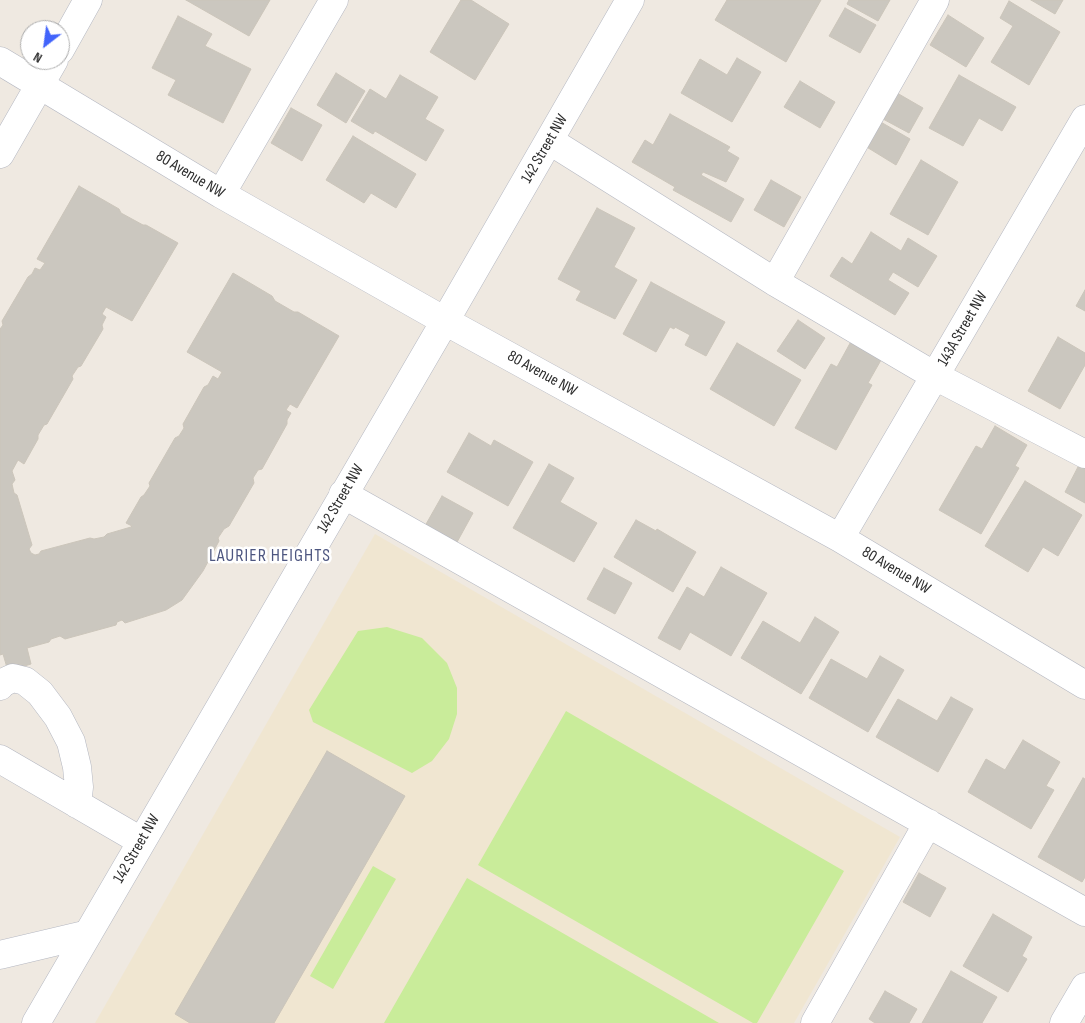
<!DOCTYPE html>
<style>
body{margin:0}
#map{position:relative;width:1085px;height:1023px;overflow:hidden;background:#efe9e1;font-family:"Sofia Sans Condensed",sans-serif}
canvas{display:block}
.north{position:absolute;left:20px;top:20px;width:50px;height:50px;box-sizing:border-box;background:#fff;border:1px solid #ababab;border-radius:50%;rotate:210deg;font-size:14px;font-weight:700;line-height:20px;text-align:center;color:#2e2e2e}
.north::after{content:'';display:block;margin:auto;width:18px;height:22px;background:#4264fb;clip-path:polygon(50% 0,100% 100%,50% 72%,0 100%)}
</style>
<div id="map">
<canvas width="1085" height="1023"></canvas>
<div class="north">N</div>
</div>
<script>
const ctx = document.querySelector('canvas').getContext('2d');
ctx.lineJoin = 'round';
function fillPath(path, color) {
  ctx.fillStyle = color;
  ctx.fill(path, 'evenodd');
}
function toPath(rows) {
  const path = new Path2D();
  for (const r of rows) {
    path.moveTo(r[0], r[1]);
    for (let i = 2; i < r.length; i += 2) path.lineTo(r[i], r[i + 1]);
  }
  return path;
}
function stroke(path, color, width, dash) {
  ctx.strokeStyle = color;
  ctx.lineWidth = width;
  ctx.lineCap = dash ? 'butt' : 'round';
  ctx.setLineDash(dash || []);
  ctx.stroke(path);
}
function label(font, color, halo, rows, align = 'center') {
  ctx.font = font + ' "Sofia Sans Condensed",sans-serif';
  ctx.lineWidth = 5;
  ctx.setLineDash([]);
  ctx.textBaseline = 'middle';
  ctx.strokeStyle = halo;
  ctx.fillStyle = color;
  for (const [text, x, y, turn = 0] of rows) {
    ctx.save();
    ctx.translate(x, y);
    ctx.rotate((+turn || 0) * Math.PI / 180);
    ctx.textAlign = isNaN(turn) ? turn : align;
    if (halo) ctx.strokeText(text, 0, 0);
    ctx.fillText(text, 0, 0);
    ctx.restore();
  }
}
const education = toPath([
 [375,534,900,837,794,1023,95,1023]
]);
const pitch = toPath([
 [387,627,422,638,447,663,457,688,457,714,449,739,432,761,412,773,313,722,309,710,358,631],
 [566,711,844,871,757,1023,753,1023,478,865],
 [373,866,396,879,333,989,310,976],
 [467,878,719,1023,384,1023]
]);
const building = toPath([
 [186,0,270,0,249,36,186,0],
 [461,0,471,0,509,24,475,80,430,52,461,0],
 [727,0,821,0,786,62,715,20,727,0],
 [849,0,890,0,878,21,847,4,849,0],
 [1031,0,1063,0,1055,14,1031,0],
 [1009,1,1060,32,1029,85,991,62,1013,26,1000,18,1009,1],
 [845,8,876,25,860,53,829,36,845,8],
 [948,15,984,38,966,67,930,45,948,15],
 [178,16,212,34,205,46,251,69,223,123,168,95,176,80,152,68,178,16],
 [737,58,761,72,732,122,681,93,700,59,727,75,737,58],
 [336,73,365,91,346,123,317,105,336,73],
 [400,75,438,97,425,119,444,130,426,161,375,131,373,134,351,121,370,89,386,99,400,75],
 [959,75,1016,107,1002,131,979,118,963,146,929,128,959,75],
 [800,81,835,102,820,128,784,107,800,81],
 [897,93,923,108,909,133,883,119,897,93],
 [291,108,322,125,302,161,271,143,291,108],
 [670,114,730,147,727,151,739,158,726,182,703,172,701,175,744,199,731,222,673,190,675,187,632,162,645,140,653,145,670,114],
 [879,121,910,139,896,165,865,146,879,121],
 [353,136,416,174,396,208,371,193,364,203,326,180,353,136],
 [921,160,958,182,928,235,890,214,921,160],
 [771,180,801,197,784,227,754,210,771,180],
 [79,186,119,209,121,213,143,225,146,225,178,243,132,321,106,307,102,314,106,317,102,325,103,329,81,366,78,367,72,376,73,379,47,424,44,425,38,435,38,439,24,464,18,460,12,471,15,480,12,484,14,493,17,495,32,545,29,549,31,553,35,555,39,554,41,551,90,538,94,539,104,537,107,534,131,527,132,526,126,523,141,497,144,495,150,486,149,483,175,438,179,436,184,428,183,424,204,387,208,385,213,376,218,379,222,372,187,352,233,273,272,296,275,301,294,312,298,312,339,336,297,408,290,404,286,410,291,413,287,420,287,424,262,469,258,470,253,478,254,483,229,526,224,529,218,538,219,541,203,571,182,600,166,610,125,623,122,620,117,622,116,625,65,639,60,636,51,639,49,642,27,648,31,664,8,671,3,654,0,655,0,329,3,325,2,321,28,277,32,274,35,268,40,270,45,263,37,259,79,186],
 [597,208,635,228,614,267,637,280,615,319,576,300,581,291,558,279,597,208],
 [871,232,901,251,908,238,937,256,918,287,893,272,888,280,909,293,895,315,830,276,842,257,852,264,871,232],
 [651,282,725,322,706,356,685,345,690,335,675,327,674,329,670,327,656,352,623,334,651,282],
 [1085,290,1085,311,1076,306,1085,290],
 [798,320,825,338,805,369,777,351,798,320],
 [854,336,885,353,868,383,872,385,836,450,795,428,831,364,837,367,854,336],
 [1058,337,1085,353,1085,365,1060,409,1028,391,1058,337],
 [737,343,801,380,774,426,710,389,737,343],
 [995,426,1027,445,1015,466,1019,468,981,534,939,510,976,446,982,449,995,426],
 [469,433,491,446,494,440,533,462,508,506,447,472,469,433],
 [549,464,574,478,560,502,597,523,574,562,513,528,549,464],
 [1079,465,1085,468,1085,503,1065,492,1079,465],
 [1025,481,1082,515,1058,556,1043,547,1028,572,985,546,1025,481],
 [442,496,473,513,456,544,425,526,442,496],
 [636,520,656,531,657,529,696,552,673,592,614,557,636,520],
 [721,567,767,593,731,656,690,632,680,650,658,638,687,587,704,597,721,567],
 [604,568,632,583,615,614,587,599,604,568],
 [815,617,839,632,801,694,741,658,763,621,800,643,815,617],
 [880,656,904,670,868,732,809,698,831,659,867,679,880,656],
 [951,697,973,709,938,772,876,737,898,699,937,721,951,697],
 [1023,740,1060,762,1046,786,1054,790,1031,829,968,792,986,759,1005,770,1023,740],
 [327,751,405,796,274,1023,190,1023,175,1014,327,751],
 [1083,778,1085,779,1085,877,1082,882,1038,857,1083,778],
 [919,873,946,888,930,917,903,902,919,873],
 [993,914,1032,937,1022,956,1027,959,1008,992,963,966,993,914],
 [951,971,997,997,982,1023,922,1023,951,971],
 [885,991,917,1009,909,1023,875,1023,869,1019,885,991]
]);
const minor = toPath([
 [60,50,88,0],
 [0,61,221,194,445,321,840,538,1085,685],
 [550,141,775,282,935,376,1085,454],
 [0,154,54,60],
 [221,194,334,0],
 [775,282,935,0],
 [343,494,1085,912],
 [840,538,1085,119],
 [0,686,2,683,13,678,25,681,40,693,58,717,71,742,77,767,79,787,77,804],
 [0,759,141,841],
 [0,955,88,934],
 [36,1023,445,321,630,0],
 [815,1023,928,823],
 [1064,1023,1085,987]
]);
const streetNames = [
 ["142 Street NW",545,149,-60],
 ["80 Avenue NW",190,175,31],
 ["143A Street NW",963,329,-60],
 ["80 Avenue NW",542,374,29],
 ["142 Street NW",341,499,-60],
 ["80 Avenue NW",896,571,31],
 ["142 Street NW",137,849,-60]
];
const neighbourhoodNames = [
 ["LAURIER HEIGHTS",270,556]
];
fillPath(education, '#f0e6d1');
fillPath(pitch, '#c9ec9a');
fillPath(building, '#cbc7bf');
stroke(building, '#cbc5ba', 1);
stroke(minor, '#b4b7c1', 29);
stroke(minor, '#fff', 28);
label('16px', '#2e2e2e', '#fff', streetNames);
ctx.letterSpacing = '1px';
label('18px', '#4d5680', '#fff', neighbourhoodNames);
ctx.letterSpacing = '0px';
</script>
